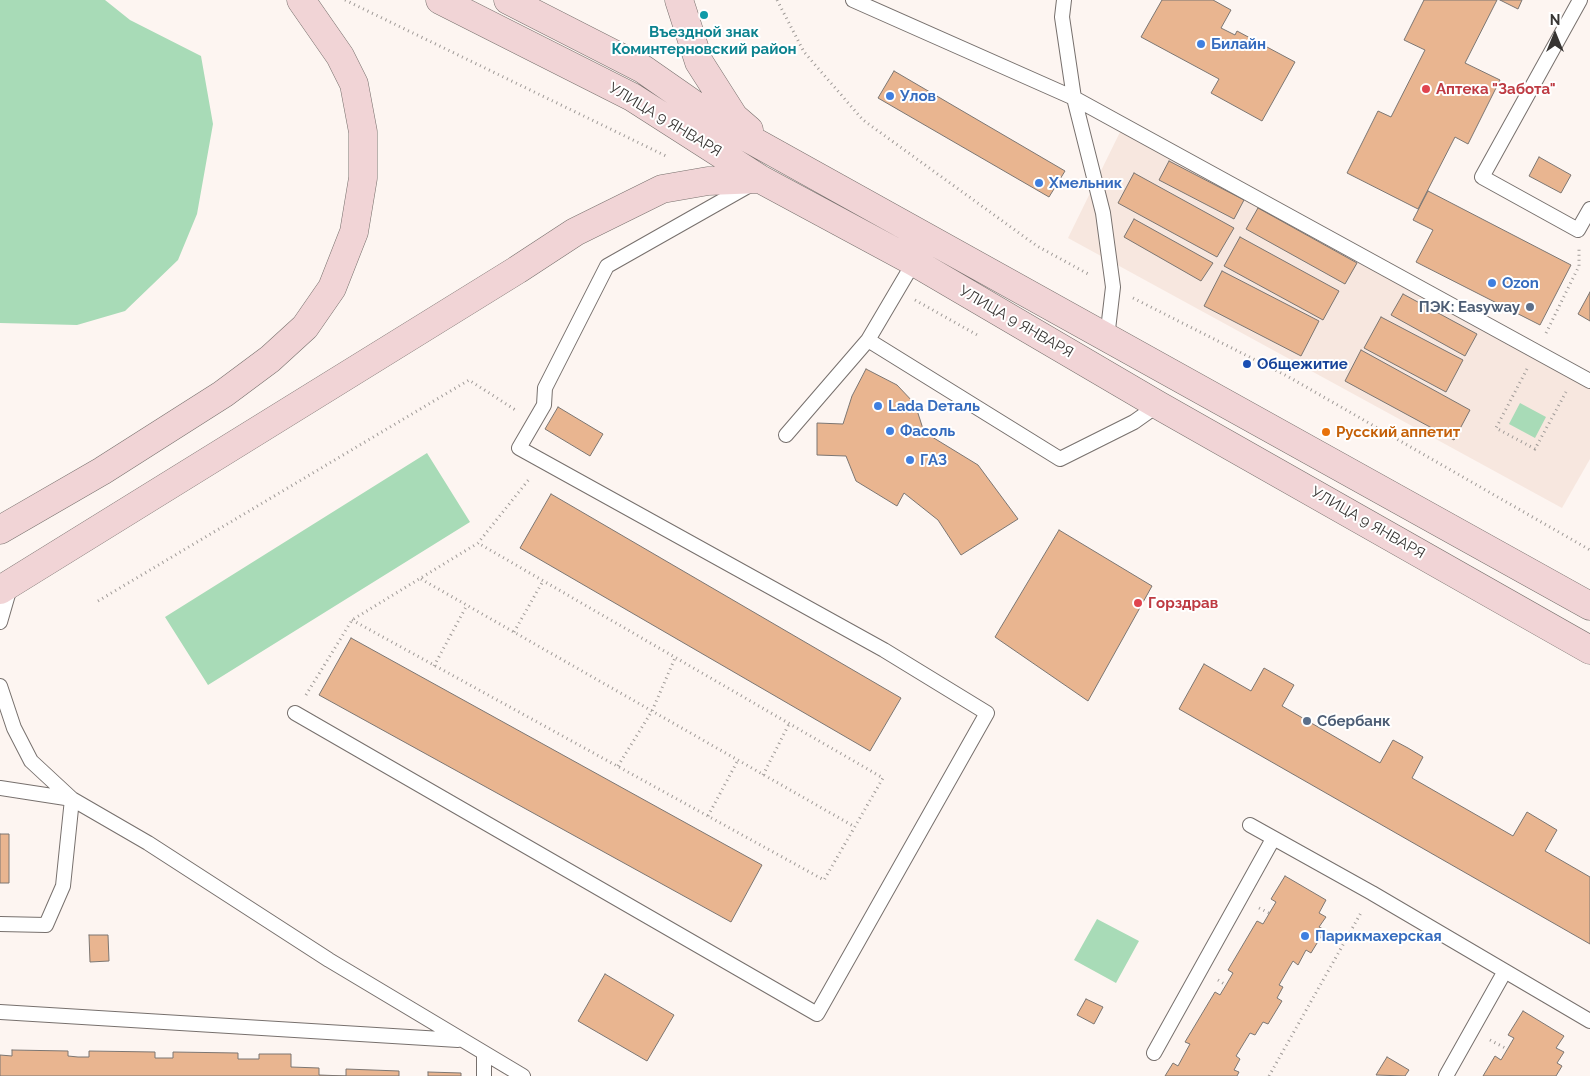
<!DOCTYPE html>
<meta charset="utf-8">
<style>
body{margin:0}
#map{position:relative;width:1590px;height:1076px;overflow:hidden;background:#fdf5f1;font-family:Raleway,sans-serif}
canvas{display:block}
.north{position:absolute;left:1530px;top:10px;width:50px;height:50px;-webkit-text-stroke:4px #fff;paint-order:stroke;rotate:0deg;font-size:14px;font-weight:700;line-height:20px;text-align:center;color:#373432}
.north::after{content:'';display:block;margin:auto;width:18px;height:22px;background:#373432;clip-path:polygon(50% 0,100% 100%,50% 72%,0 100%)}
</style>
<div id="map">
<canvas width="1590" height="1076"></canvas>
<div class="north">N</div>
</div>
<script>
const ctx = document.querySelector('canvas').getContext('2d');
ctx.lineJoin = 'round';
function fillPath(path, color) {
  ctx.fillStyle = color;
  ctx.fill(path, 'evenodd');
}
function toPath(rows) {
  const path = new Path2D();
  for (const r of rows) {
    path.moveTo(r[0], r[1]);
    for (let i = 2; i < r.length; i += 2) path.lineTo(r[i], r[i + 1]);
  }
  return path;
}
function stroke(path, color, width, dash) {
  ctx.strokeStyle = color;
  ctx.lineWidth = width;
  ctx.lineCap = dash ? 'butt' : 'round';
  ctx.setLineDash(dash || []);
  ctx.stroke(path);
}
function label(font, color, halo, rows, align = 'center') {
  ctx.font = font + ' Raleway,sans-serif';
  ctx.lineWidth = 4;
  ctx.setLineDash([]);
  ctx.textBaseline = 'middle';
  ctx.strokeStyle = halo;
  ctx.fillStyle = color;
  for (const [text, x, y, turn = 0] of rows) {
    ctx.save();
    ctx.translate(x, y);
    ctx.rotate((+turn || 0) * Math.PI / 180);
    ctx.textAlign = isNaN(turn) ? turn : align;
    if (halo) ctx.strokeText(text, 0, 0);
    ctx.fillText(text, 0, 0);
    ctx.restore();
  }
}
const built = toPath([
 [1122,128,1590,385,1590,459,1562,508,1068,238]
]);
const green = toPath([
 [0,0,105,0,130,20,201,56,213,124,197,214,178,260,125,311,77,325,0,323],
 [1520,403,1546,417,1535,438,1509,424],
 [427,453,470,522,208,685,165,617],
 [1097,919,1139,941,1116,983,1074,960]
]);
const building = toPath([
 [1162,0,1213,0,1231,10,1221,28,1235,35,1237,31,1295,62,1262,121,1211,93,1219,79,1141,37,1162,0],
 [1424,0,1497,0,1465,63,1500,80,1468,144,1455,137,1418,209,1347,173,1378,111,1391,117,1425,50,1404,40,1424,0],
 [1500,0,1522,0,1518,9,1500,0],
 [894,71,1065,171,1049,197,878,98,894,71],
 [1539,157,1571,175,1561,193,1529,176,1539,157],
 [1169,161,1244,200,1234,219,1159,180,1169,161],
 [1134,173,1234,228,1217,257,1118,203,1134,173],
 [1428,191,1571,265,1540,325,1416,262,1433,230,1413,220,1428,191],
 [1258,208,1357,263,1345,284,1246,229,1258,208],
 [1134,219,1213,263,1201,281,1124,237,1134,219],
 [1240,237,1339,291,1323,320,1224,266,1240,237],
 [1222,271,1319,321,1301,356,1204,306,1222,271],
 [1590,292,1590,321,1578,314,1590,292],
 [1403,294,1477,334,1465,356,1391,315,1403,294],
 [1381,317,1463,360,1446,392,1364,348,1381,317],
 [1361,350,1470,410,1454,440,1345,381,1361,350],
 [866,369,897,385,915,404,924,432,978,465,1018,519,961,555,938,520,904,493,897,506,856,481,846,456,817,455,817,423,843,424,852,396,866,369],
 [558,407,603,434,590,456,545,429,558,407],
 [551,494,901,698,870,751,520,548,551,494],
 [1059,530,1152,586,1088,701,995,637,1059,530],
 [351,638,762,865,731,922,319,695,351,638],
 [1204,664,1251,691,1264,668,1294,685,1282,706,1380,763,1393,740,1408,748,1423,757,1412,778,1513,836,1527,812,1557,830,1545,851,1590,877,1590,944,1179,709,1204,664],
 [0,834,9,834,9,883,0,883,0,834],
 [1285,876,1326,900,1319,913,1326,917,1319,927,1325,930,1311,953,1306,950,1298,965,1293,961,1279,985,1283,987,1277,998,1282,1001,1268,1024,1263,1022,1255,1035,1250,1033,1236,1056,1240,1059,1234,1070,1239,1072,1237,1076,1165,1076,1173,1063,1178,1066,1190,1044,1185,1042,1215,992,1220,995,1226,985,1233,973,1228,970,1257,921,1263,924,1276,902,1271,899,1285,876],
 [89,935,108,935,109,961,90,962,89,935],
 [605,974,674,1015,647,1061,578,1021,605,974],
 [1086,999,1103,1007,1094,1024,1077,1015,1086,999],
 [1523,1011,1564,1036,1556,1048,1564,1052,1557,1063,1562,1066,1556,1076,1483,1076,1495,1056,1501,1060,1514,1038,1508,1035,1523,1011],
 [12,1050,68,1051,68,1056,78,1057,89,1057,89,1051,155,1052,155,1058,173,1058,173,1052,238,1053,238,1059,259,1059,259,1054,291,1054,291,1067,319,1068,319,1075,346,1076,346,1069,399,1071,399,1076,0,1076,0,1055,12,1056,12,1050],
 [1387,1057,1409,1070,1405,1076,1376,1075,1387,1057],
 [428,1072,461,1073,461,1076,428,1076,428,1072]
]);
const path = toPath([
 [345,0,666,156],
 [777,0,804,52,863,120,1037,246,1090,275],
 [1133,298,1287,376,1590,550],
 [915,300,979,336],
 [1546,333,1579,266,1579,249],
 [1527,369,1496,428,1535,449,1566,392],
 [421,579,855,827],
 [98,601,469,380,517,411],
 [352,620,824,880,883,778,478,543],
 [514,632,543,581],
 [434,666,467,605],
 [306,695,352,620,478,543,530,478],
 [618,766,652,711,675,658],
 [763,775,789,724],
 [708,816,738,760],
 [1259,908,1269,913],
 [1218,980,1226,985],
 [1490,1040,1507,1049],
 [1269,1076,1362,911]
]);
const lane = toPath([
 [853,0,1074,98,1590,381],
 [1064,0,1062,17,1074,98,1103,213,1113,287,1107,338],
 [1580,0,1482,177,1578,230,1590,209],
 [868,340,1060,459,1134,422,1158,405],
 [786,435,868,340,914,262],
 [0,622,11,584],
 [0,686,14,728,31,761,72,799,148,843,329,960,523,1076],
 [295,713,817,1014,987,713,884,650,519,448,544,405,545,388,607,266,750,185],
 [0,788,72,799],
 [1250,825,1372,893,1590,1021],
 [0,924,46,925,63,886,72,799],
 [0,1012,458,1040],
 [1154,1053,1273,839],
 [484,1076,484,1053],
 [1446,1076,1505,971]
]);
const secondary = toPath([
 [440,0,632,97,760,179,914,262,1158,405,1590,650],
 [508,0,643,69,719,122,1590,606],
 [679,0,699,62,734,117,749,130],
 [0,530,102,471,223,394,270,359,305,327,332,288,354,232,363,178,363,132,354,84,340,56,301,0],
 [0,590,517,270,575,232,662,189,708,181,760,179]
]);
const markers = [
 [704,15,5,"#0f9aa8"],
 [1201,44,5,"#3f7fe0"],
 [1426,89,5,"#e0444e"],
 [890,96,5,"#3f7fe0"],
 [1039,183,5,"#3f7fe0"],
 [1492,283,5,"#3f7fe0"],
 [1530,307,5,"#5c6f8a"],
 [1247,364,5,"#1a4fb4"],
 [878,406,5,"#3f7fe0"],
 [890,431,5,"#3f7fe0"],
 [1326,432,5,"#e8710a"],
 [910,460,5,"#3f7fe0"],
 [1138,603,5,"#e0444e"],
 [1307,721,5,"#5c6f8a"],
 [1305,936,5,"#3f7fe0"]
];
const cultureNames = [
 ["Въездной знак",704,32],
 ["Коминтерновский район",704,49]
];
const shopNames = [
 ["Билайн",1211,44],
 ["Улов",900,96],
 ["Хмельник",1049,183],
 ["Ozon",1502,283],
 ["Lada Dеталь",888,406],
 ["Фасоль",900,431],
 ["ГАЗ",920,460],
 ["Парикмахерская",1315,936]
];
const healthNames = [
 ["Аптека \"Забота\"",1436,89],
 ["Горздрав",1148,603]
];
const streetNames = [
 ["УЛИЦА 9 ЯНВАРЯ",665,120,31],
 ["УЛИЦА 9 ЯНВАРЯ",1016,322,30],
 ["УЛИЦА 9 ЯНВАРЯ",1368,523,30]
];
const serviceNames = [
 ["ПЭК: Easyway",1520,307],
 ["Сбербанк",1317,721,"left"]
];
const transitNames = [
 ["Общежитие",1257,364]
];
const foodNames = [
 ["Русский аппетит",1336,432]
];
fillPath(built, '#f7e7df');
fillPath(green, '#a8dbb7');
fillPath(building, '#e9b590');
stroke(building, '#7c7672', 1);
stroke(lane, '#77706d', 16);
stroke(secondary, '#77706d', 29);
stroke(path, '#9f9a97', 3, [1, 4]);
stroke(lane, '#fff', 14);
stroke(secondary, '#f1d4d6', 28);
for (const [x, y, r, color] of markers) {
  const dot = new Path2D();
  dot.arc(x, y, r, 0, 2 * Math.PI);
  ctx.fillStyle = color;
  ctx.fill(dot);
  stroke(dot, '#fff', 2);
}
label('bold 15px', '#0d838f', '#fff', cultureNames);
label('bold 15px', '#366cbe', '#fff', shopNames, 'left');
label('bold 15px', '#be3a42', '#fff', healthNames, 'left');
label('15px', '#373432', '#fff', streetNames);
label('bold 15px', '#4e5e75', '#fff', serviceNames, 'right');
label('bold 15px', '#164399', '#fff', transitNames, 'left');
label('bold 15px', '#c56008', '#fff', foodNames, 'left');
</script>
